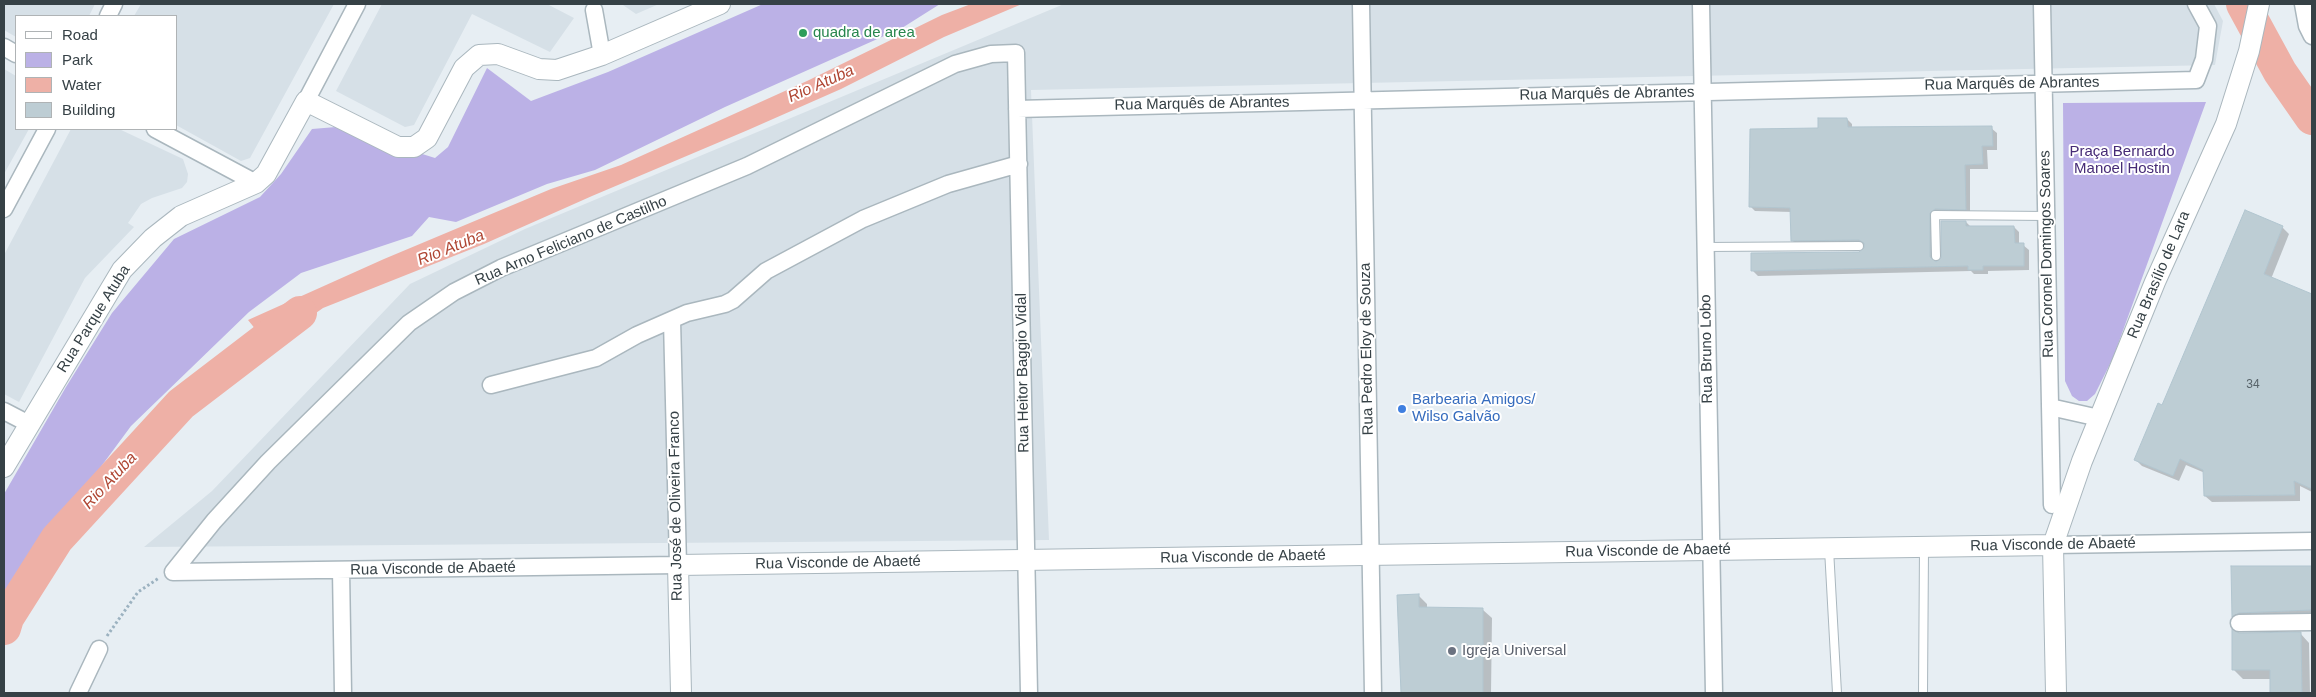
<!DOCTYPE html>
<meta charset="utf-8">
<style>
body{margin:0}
#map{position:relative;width:2316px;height:697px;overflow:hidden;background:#e7eef3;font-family:Helvetica,sans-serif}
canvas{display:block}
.frame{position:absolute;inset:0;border:5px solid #364146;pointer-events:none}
.legend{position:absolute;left:15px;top:15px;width:162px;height:115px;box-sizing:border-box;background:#fff;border:1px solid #afb3b5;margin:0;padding:6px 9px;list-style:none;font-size:15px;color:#364146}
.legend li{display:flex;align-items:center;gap:10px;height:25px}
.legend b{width:25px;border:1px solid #afb3b5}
</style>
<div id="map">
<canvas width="2316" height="697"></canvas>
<div class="frame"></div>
<ul class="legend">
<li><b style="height:6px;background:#fff"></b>Road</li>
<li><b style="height:14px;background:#bbb1e6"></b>Park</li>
<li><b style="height:14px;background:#eeb0a6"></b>Water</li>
<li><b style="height:14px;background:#bdcdd4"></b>Building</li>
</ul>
</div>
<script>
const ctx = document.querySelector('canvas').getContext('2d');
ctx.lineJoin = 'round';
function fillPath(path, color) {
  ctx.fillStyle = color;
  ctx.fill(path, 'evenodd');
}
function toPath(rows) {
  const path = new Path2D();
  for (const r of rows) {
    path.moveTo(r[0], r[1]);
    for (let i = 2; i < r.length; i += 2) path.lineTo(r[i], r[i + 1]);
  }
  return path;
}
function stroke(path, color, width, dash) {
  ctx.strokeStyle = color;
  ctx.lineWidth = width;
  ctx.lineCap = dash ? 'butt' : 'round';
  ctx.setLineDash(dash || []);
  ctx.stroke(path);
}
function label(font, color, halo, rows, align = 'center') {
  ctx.font = font + ' Helvetica,sans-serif';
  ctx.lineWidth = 4;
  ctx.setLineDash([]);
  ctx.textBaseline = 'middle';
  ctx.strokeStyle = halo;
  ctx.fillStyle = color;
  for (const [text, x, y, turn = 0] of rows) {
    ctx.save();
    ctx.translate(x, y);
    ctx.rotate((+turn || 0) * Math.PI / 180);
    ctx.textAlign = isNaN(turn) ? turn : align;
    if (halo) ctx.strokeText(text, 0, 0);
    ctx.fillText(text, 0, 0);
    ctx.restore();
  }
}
const residential = toPath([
 [4,4,95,4,89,16,16,16,16,37,4,30],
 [141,4,334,4,250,158,241,161,176,125,176,16,134,16],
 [382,4,547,4,574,18,550,52,472,14,414,125,405,127,336,91],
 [624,4,659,4,636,14,623,5],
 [1064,4,2214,4,2223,21,2215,65,1031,90,1049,540,144,547,212,491,410,284,525,229],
 [4,69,16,76,16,129,29,129,4,174],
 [71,129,119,129,183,159,188,174,187,182,182,188,152,198,141,204,128,223,134,227,85,278,19,402,4,394,4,255]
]);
const green = toPath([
 [763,4,940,4,902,28,725,107,595,170,547,184,456,222,429,217,412,236,301,273,249,312,131,426,30,563,4,603,4,494,66,387,112,313,174,239,260,197,281,174,312,129,336,127,435,158,448,147,487,68,531,101,608,72],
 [2206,102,2113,358,2095,394,2087,401,2079,401,2072,396,2065,381,2063,103]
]);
const water = toPath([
 [971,4,1022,4,944,37,841,89,748,130,592,196,484,244,323,308,269,346,248,320,384,259,551,189,621,165,807,81,942,15]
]);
const shadow = toPath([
 [1847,119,1852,124,1852,128,1991,128,1997,133,1997,150,1987,150,1988,169,1970,169,1970,214,1934,218,1935,263,1942,259,1966,222,1971,227,2014,227,2019,232,2019,245,2023,245,2029,250,2029,270,1988,271,1988,274,1974,274,1971,271,1758,276,1753,271,1859,253,1865,249,1865,245,1797,245,1792,240,1792,212,1755,211,1750,206,1820,129],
 [2246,212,2283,228,2289,234,2271,279,2312,295,2312,492,2300,486,2300,501,2212,502,2205,496,2205,473,2186,465,2179,481,2142,466,2135,459,2162,407],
 [2232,567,2312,567,2312,621,2242,625,2233,616],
 [1418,595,1427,604,1427,609,1483,610,1492,618,1491,693,1403,693,1399,596],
 [2300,633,2309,643,2310,693,2271,693,2271,679,2243,679,2234,670,2239,634]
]);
const river = toPath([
 [2243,4,2280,72,2312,118],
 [4,628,7,618,57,539,181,404,300,313]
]);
const building = toPath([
 [1818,118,1847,118,1848,127,1992,126,1993,146,1982,146,1983,164,1965,165,1966,210,1935,209,1930,213,1930,257,1936,262,1941,258,1941,221,1966,221,1966,226,2014,226,2015,243,2024,243,2024,266,1983,266,1983,270,1968,270,1968,266,1751,271,1751,253,1859,252,1864,248,1864,243,1859,240,1791,241,1790,208,1749,207,1750,129,1818,128,1818,118],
 [2245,210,2283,226,2264,274,2312,294,2312,489,2294,481,2295,495,2204,496,2203,470,2180,459,2173,476,2134,460,2158,403,2162,405,2245,210],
 [2231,566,2312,566,2312,610,2239,613,2232,617,2231,566],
 [1419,594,1419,607,1483,608,1483,693,1401,693,1397,595,1419,594],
 [2232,629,2239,633,2301,632,2302,693,2270,693,2270,670,2232,670,2232,629]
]);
const path = toPath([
 [107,636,138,592,159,578]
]);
const service = toPath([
 [1705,247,1859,246],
 [1936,256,1935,215,2047,216],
 [1829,549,1837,693],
 [1923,693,1924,548]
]);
const minor = toPath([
 [1361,4,1373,693],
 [1701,4,1714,693],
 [2042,4,2052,505],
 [2303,4,2307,26,2312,36],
 [594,10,602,55],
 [108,16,114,4],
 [4,47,16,54],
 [306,101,357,4],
 [1017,109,2196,80,2204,59,2208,26,2196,4],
 [155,129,256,183],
 [4,209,47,129],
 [491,385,596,358,637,335,687,313,725,304,733,300,766,271,863,219,948,184,1019,164],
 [2050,407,2099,418],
 [4,411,29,424],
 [2053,545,2312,541],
 [341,570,343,693],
 [173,572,214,521,268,462,409,323,454,292,501,268,747,166,955,64,991,54,1016,53,1029,693],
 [173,572,678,565,672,320],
 [2239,623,2312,622],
 [78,693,99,649]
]);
const tertiary = toPath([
 [4,467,122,270,153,238,181,216,256,183,266,174,306,101,398,147,414,147,427,138,464,68,479,55,498,54,539,69,557,70,602,55,720,4],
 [681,693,678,565,2053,545],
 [2056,693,2053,545,2082,461,2155,282,2226,124,2249,51,2259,4]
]);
const markers = [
 [803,33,5,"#2e9e5b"],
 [1402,409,5,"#3f7fe0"],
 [1452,651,5,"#6b7280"]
];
const numberNames = [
 ["34",2253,385]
];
const leisureNames = [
 ["quadra de area",813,33]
];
const streetNames = [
 ["Rua Marquês de Abrantes",2012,84,-1],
 ["Rua Marquês de Abrantes",1607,94,-1],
 ["Rua Marquês de Abrantes",1202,104,-1],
 ["Rua Arno Feliciano de Castilho",571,241,-23],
 ["Rua Coronel Domingos Soares",2047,254,-91],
 ["Rua Brasílio de Lara",2159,275,-67],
 ["Rua Parque Atuba",94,319,-58],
 ["Rua Pedro Eloy de Souza",1367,349,-91],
 ["Rua Bruno Lobo",1707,349,-91],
 ["Rua Heitor Baggio Vidal",1023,373,-91],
 ["Rua José de Oliveira Franco",676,506,-91],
 ["Rua Visconde de Abaeté",2053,545,-1],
 ["Rua Visconde de Abaeté",1648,551,-1],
 ["Rua Visconde de Abaeté",1243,557,-1],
 ["Rua Visconde de Abaeté",838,563,-1],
 ["Rua Visconde de Abaeté",433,569,-1]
];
const parkNames = [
 ["Praça Bernardo",2122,152],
 ["Manoel Hostin",2122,169]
];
const shopNames = [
 ["Barbearia Amigos/",1412,400],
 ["Wilso Galvão",1412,417]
];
const worshipNames = [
 ["Igreja Universal",1462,651]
];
const waterNames = [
 ["Rio Atuba",821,84,-24],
 ["Rio Atuba",451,248,-22],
 ["Rio Atuba",110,481,-47]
];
fillPath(residential, '#d6e0e7');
fillPath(green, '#bbb1e6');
fillPath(water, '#eeb0a6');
fillPath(shadow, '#0003');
stroke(river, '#eeb0a6', 34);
fillPath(building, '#bdcdd4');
stroke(building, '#b1c5cf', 1);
stroke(service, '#aab7be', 10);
stroke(minor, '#aab7be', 19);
stroke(tertiary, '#aab7be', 22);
stroke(path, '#9cb2c0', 3, [2.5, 2.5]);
stroke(service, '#fff', 8);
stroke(minor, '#fff', 16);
stroke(tertiary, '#fff', 20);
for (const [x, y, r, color] of markers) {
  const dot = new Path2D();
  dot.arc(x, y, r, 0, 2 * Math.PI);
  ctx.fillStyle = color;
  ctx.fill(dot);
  stroke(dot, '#fff', 2);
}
label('12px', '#58646a', null, numberNames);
label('15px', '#27864d', '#fff', leisureNames, 'left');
label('15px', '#364146', '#fff', streetNames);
label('15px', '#462b76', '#fff', parkNames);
label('15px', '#366cbe', '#fff', shopNames, 'left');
label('15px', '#5b616d', '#fff', worshipNames, 'left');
label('italic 16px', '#af4633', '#fff', waterNames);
</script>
